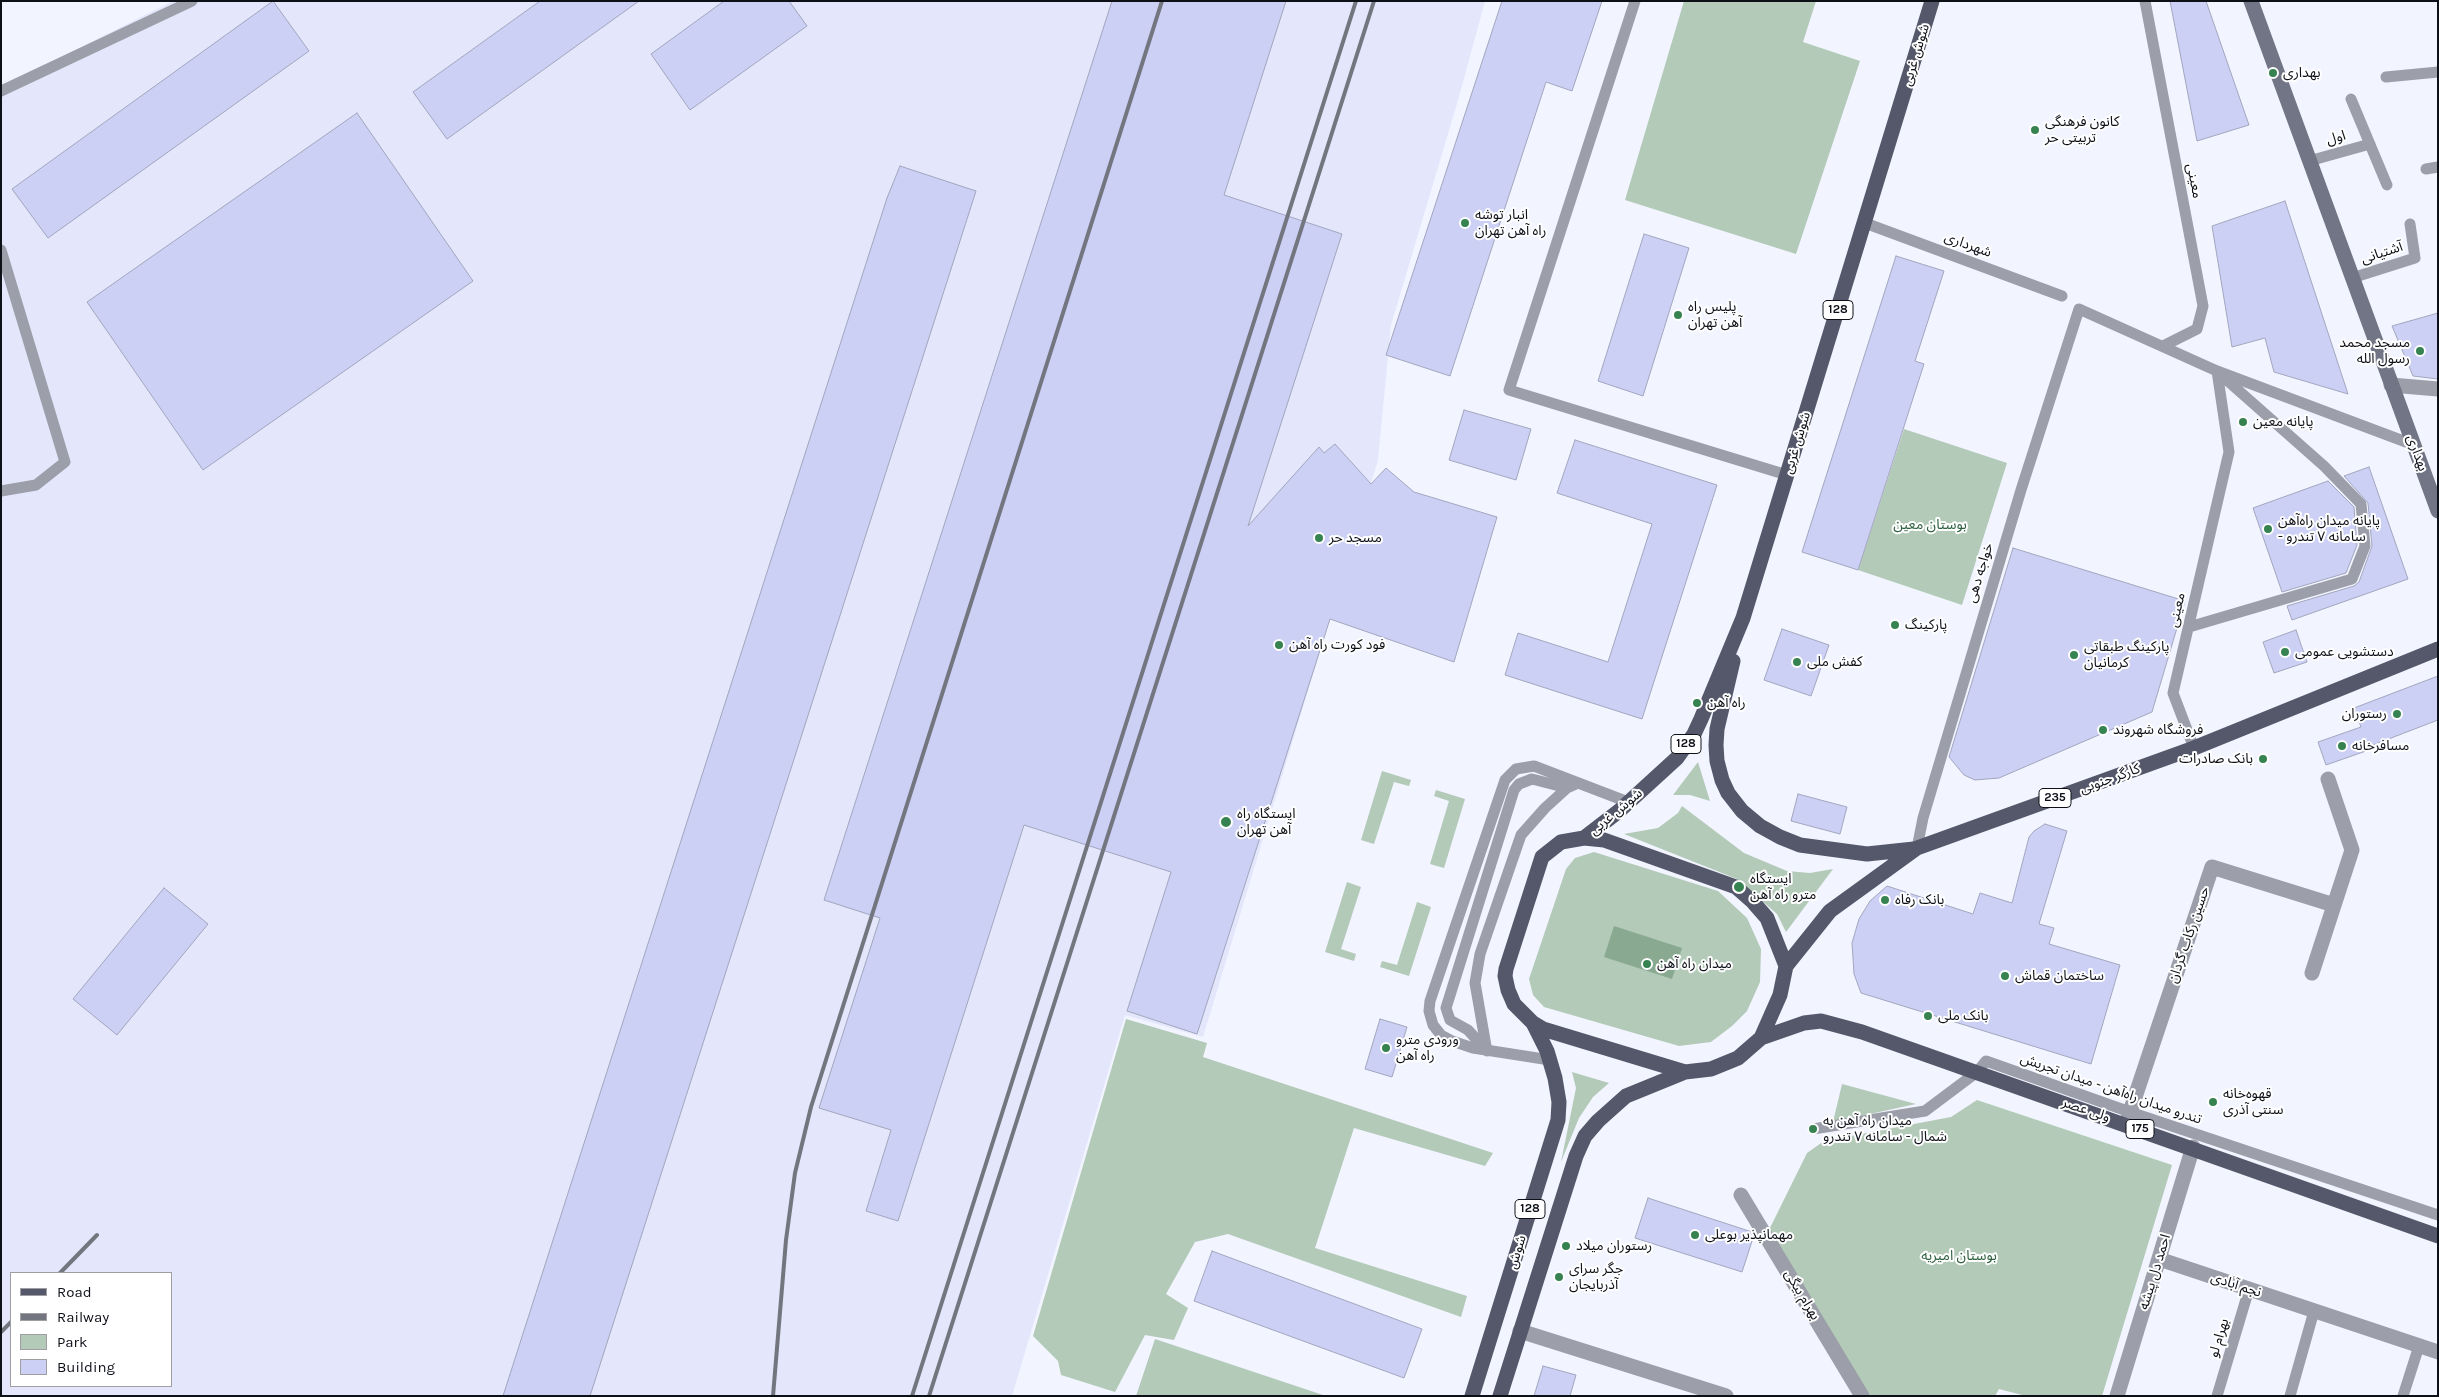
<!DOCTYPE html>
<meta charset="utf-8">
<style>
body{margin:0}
#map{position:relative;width:2439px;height:1397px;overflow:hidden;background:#f2f4ff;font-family:Karla,sans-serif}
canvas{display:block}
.frame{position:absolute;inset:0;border:2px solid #0e1018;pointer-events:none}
.legend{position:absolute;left:10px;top:1272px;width:162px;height:115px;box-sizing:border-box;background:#fff;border:1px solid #9f9fa3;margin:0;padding:6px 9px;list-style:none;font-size:15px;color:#0e1018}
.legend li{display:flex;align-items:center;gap:10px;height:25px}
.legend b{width:25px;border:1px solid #9f9fa3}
</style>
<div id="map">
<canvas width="2439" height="1397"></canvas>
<div class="frame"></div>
<ul class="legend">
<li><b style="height:6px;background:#55586a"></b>Road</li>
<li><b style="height:6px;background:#73757f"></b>Railway</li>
<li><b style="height:14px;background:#b3cab8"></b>Park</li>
<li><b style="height:14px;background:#cbd0f4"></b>Building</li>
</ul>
</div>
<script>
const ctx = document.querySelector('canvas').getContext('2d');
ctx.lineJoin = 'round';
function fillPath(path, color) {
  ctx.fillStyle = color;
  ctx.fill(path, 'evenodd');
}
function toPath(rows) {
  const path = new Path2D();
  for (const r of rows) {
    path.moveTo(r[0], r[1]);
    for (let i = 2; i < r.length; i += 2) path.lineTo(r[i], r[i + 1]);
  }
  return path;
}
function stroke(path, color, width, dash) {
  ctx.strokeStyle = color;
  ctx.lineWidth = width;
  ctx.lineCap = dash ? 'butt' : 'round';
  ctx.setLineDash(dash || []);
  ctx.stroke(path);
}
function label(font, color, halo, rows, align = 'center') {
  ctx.font = font + ' Karla,"Noto Sans Arabic",sans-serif';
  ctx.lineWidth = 4;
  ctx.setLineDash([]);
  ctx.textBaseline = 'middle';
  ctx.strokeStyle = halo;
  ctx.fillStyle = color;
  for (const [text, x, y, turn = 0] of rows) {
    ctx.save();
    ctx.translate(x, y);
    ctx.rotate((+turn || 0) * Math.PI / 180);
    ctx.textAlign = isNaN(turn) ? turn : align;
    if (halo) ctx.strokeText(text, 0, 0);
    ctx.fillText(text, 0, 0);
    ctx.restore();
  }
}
const built = toPath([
 [173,1,1485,1,1459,97,1391,325,1378,460,1203,1037,1125,1015,1012,1396,1,1396,1,87],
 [11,1273,171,1273,171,1386,11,1386]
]);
const green = toPath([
 [1684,1,1816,1,1803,42,1860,61,1796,254,1625,200],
 [1904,429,2007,463,1962,605,1858,570],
 [1698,762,1710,801,1690,795,1673,795],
 [1382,771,1411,780,1409,786,1394,782,1374,844,1361,840],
 [1436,790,1465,799,1444,868,1430,864,1449,801,1434,796],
 [1682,806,1744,853,1787,871,1810,873,1833,869,1786,932,1777,914,1737,879,1624,834,1658,828,1678,813],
 [1594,852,1718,891,1747,918,1761,949,1760,982,1747,1011,1732,1026,1711,1042,1679,1046,1544,1007,1533,995,1529,979,1566,869,1575,858],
 [1347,882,1361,887,1341,949,1356,954,1354,961,1325,952],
 [1417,902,1431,907,1409,976,1380,967,1382,961,1397,965],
 [1126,1019,1207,1043,1203,1057,1493,1153,1485,1166,1354,1128,1315,1248,1467,1296,1461,1317,1228,1234,1195,1242,1166,1294,1188,1308,1174,1340,1145,1335,1115,1392,1061,1375,1058,1361,1033,1336],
 [1572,1072,1609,1083,1593,1097,1579,1118,1561,1162,1576,1088],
 [1842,1084,1916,1104,1833,1122],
 [1977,1100,2172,1165,2102,1396,2026,1396,1999,1389,1995,1396,1866,1396,1769,1230,1807,1153,1824,1141,1951,1117],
 [1155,1339,1326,1396,1136,1396]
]);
const water = toPath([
 [1614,926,1682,948,1672,979,1604,957]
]);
const building = toPath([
 [273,1,309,51,48,238,12,189,273,1],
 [540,1,639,1,447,139,413,92,540,1],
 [724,1,789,1,807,26,690,110,651,54,724,1],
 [1112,1,1286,1,1224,195,1342,234,1248,526,1319,447,1324,453,1335,444,1371,484,1386,468,1414,492,1497,517,1454,662,1330,619,1197,1034,1127,1011,1171,872,1024,825,898,1221,866,1211,891,1130,819,1108,880,918,824,900,1112,1],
 [1502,1,1602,1,1572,91,1546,82,1450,376,1386,355,1502,1],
 [2170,1,2206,1,2249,125,2197,141,2170,1],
 [357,113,473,281,203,470,87,302,357,113],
 [900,166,976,191,590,1396,503,1396,887,198,900,166],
 [2285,201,2348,394,2274,372,2265,338,2232,347,2212,226,2285,201],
 [1644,234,1689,248,1643,396,1598,381,1644,234],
 [1896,256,1944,271,1915,361,1924,364,1858,570,1802,552,1896,256],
 [2438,313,2438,379,2413,376,2392,326,2438,313],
 [1464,410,1531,429,1516,480,1449,460,1464,410],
 [1575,440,1717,485,1642,719,1505,675,1518,633,1608,662,1652,524,1557,493,1575,440],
 [2369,467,2408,579,2292,620,2287,606,2354,586,2359,582,2372,546,2368,503,2344,476,2369,467],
 [2328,481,2354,507,2357,545,2346,573,2282,592,2253,508,2328,481],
 [2013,548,2185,601,2152,712,1999,778,1975,780,1964,775,1949,757,2013,548],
 [1782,629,1829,645,1811,696,1764,680,1782,629],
 [2296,630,2307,662,2274,673,2263,642,2296,630],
 [2438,676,2438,720,2365,748,2366,751,2326,765,2318,742,2361,727,2354,708,2438,676],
 [1798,794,1847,807,1840,834,1791,821,1798,794],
 [2045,824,2067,831,2039,924,2054,928,2049,944,2120,965,2091,1064,1861,993,1854,974,1852,943,1859,919,1870,901,1887,886,1973,914,1980,893,2012,903,2029,837,2034,831,2045,824],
 [164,888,208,924,117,1035,73,999,164,888],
 [1380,1019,1407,1027,1392,1077,1365,1069,1380,1019],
 [1648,1198,1752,1232,1754,1235,1742,1272,1635,1238,1648,1198],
 [1212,1251,1422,1329,1404,1378,1194,1301,1212,1251],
 [1543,1366,1576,1375,1570,1396,1534,1396,1543,1366]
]);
const lane = toPath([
 [1635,1,1509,390,1787,475],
 [2145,1,2203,306,2197,329,2163,346],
 [2386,77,2438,72],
 [1,91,192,1],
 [2351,99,2387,185],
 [2309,161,2370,144],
 [2426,169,2438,167],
 [1865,223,2062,296],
 [1,250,65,462,36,485,1,491],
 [2352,278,2415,258,2410,224],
 [2189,627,2352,579,2365,546,2361,504,2324,466,2221,375],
 [2194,748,2173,693,2229,452,2217,371],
 [1917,848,1923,818,2021,490,2079,309,2217,371,2414,445],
 [1486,1046,1475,983,1480,954,1521,835,1545,808,1567,788],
 [1487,1051,1468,1030,1450,1020,1446,1008,1514,790,1519,784,1532,779,1567,788,1578,783],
 [1550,1060,1473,1048,1452,1041,1441,1035,1433,1025,1429,1011,1430,1001,1505,780,1516,769,1534,766,1628,802],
 [1813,1129,1925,1111,1977,1072,1986,1061,2130,1112,2438,1215],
 [2217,1396,2249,1289],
 [2290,1396,2314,1311],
 [2403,1396,2419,1346]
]);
const street = toPath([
 [2391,385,2438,389],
 [2312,973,2352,850,2328,779],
 [2126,1124,2212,867,2334,905],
 [1741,1195,1862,1396],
 [2159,1259,2438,1352],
 [1520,1331,1726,1396],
 [2117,1396,2193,1147]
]);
const secondary = toPath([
 [2251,1,2438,511]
]);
const primary = toPath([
 [1733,661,1717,729,1716,745,1717,761,1722,780,1728,793,1742,811,1760,826,1780,837,1800,845,1867,854,1914,849],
 [1584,838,1619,811,1677,758,1694,734,1701,719,1743,618,1932,1],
 [1584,838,1604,840,1736,887,1753,902,1767,918,1786,966,1780,995,1761,1038,1738,1058,1711,1069,1685,1072,1543,1029,1533,1023,1514,1004,1508,990,1505,976,1506,969,1542,857,1561,842,1584,838],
 [1786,966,1830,911,1917,848,2194,748,2438,649],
 [1761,1038,1804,1023,1821,1021,1862,1032,2438,1236],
 [1472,1396,1558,1120,1559,1102,1555,1078,1547,1051,1533,1023],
 [1500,1396,1576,1156,1585,1136,1598,1121,1626,1096,1685,1072]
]);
const rail = toPath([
 [60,1273,97,1235],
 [1,1332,11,1322],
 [773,1396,786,1240,795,1173,811,1107,1162,1],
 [912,1396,1356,1],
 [929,1396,1374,1]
]);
const markers = [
 [2273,73,5,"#368250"],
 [2035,130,5,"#368250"],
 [1465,223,5,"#368250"],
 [1678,315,5,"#368250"],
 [2420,351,5,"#368250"],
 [2243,422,5,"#368250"],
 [2268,529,5,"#368250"],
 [1319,538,5,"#368250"],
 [1895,625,5,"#368250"],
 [1279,645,5,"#368250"],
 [2285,652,5,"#368250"],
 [2074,655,5,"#368250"],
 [1797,662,5,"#368250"],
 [1697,703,5,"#368250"],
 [2397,714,5,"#368250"],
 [2103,730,5,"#368250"],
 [2342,746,5,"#368250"],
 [2263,759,5,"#368250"],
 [1226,822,6,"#368250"],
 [1739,887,6,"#368250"],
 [1885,900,5,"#368250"],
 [1647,964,5,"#368250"],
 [2005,976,5,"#368250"],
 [1928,1016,5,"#368250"],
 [1386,1048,5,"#368250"],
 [2213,1102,5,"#368250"],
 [1813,1129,5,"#368250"],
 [1695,1235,5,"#368250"],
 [1566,1246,5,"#368250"],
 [1559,1277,5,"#368250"]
];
const shields = [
 [1838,310,30],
 [1686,744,30],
 [2055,798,32],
 [2140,1129,28],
 [1530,1209,30]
];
const shieldNames = [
 ["128",1838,310],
 ["128",1686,744],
 ["235",2055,798],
 ["175",2140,1129],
 ["128",1530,1209]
];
const streetNames = [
 ["شوش غربی",1916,55,-73],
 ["اول",2336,138,-16],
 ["معینی",2194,181,79],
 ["شهرداری",1968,245,20],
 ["آشتیانی",2382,253,-18],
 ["شوش غربی",1797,443,-73],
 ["بهداری",2417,453,70],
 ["خواجه دهی",1980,573,-73],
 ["معینی",2177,610,-77],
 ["کارگر جنوبی",2110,779,-20],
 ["شوش غربی",1616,812,-40],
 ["حسین رکاب‌ گردان",2189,935,-71],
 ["تندرو میدان راه‌آهن - میدان تجریش",2111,1089,19],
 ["ولی عصر",2086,1110,19],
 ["شوش",1517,1252,-73],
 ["احمد دل پیشه",2155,1272,-73],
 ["نجم آبادی",2236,1285,18],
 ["بهرام بیگی",1802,1295,59],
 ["بهرام لو",2219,1338,-73]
];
const poiNames = [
 ["بهداری",2283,73],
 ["کانون فرهنگی",2045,122],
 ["تربیتی حر",2045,138],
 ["انبار توشه",1475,215],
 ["راه آهن تهران",1475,231],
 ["پلیس راه",1688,307],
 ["آهن تهران",1688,323],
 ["مسجد محمد",2410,343,"right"],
 ["رسول الله",2410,359,"right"],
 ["پایانه معین",2253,422],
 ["پایانه میدان راه‌آهن",2278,521],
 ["- سامانه ۷ تندرو",2278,537],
 ["مسجد حر",1329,538],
 ["پارکینگ",1905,625],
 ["فود کورت راه آهن",1289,645],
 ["پارکینگ طبقاتی",2084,647],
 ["کرمانیان",2084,663],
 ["دستشویی عمومی",2295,652],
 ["کفش ملی",1807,662],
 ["راه آهن",1707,703],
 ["رستوران",2387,714,"right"],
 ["فروشگاه شهروند",2113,730],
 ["مسافرخانه",2352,746],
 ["بانک صادرات",2253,759,"right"],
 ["ایستگاه راه",1237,814],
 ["آهن تهران",1237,830],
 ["ایستگاه",1750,879],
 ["مترو راه آهن",1750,895],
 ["بانک رفاه",1895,900],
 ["میدان راه آهن",1657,964],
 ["ساختمان قماش",2015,976],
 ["بانک ملی",1938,1016],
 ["ورودی مترو",1396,1040],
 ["راه آهن",1396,1056],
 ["قهوه‌خانه",2223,1094],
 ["سنتی آذری",2223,1110],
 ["میدان راه آهن به",1823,1121],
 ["شمال - سامانه ۷ تندرو",1823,1137],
 ["مهمانپذیر بوعلی",1705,1235],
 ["رستوران میلاد",1576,1246],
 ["جگر سرای",1569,1269],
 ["آذربایجان",1569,1285]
];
const parkNames = [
 ["بوستان معین",1930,525],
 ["بوستان امیریه",1959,1256]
];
fillPath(built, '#e4e7fb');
fillPath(green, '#b3cab8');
fillPath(water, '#8aa991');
fillPath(building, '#cbd0f4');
stroke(building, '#a2a6be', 1);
stroke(lane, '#9c9ea9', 11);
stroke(street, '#9c9ea9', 15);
stroke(secondary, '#727585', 15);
stroke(primary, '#55586a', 15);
stroke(rail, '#73757f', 4);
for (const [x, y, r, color] of markers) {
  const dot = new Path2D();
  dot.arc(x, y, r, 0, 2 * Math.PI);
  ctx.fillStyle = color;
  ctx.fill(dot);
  stroke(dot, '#fff', 2);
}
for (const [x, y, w] of shields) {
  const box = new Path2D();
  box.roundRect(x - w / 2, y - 9.5, w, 19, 4);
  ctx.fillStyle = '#fff';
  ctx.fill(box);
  stroke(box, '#0e1018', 1);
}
label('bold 12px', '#0e1018', null, shieldNames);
label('14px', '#0e1018', '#fff', streetNames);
label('14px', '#0e1018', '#fff', poiNames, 'left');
label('14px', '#2d603e', '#fff', parkNames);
</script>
